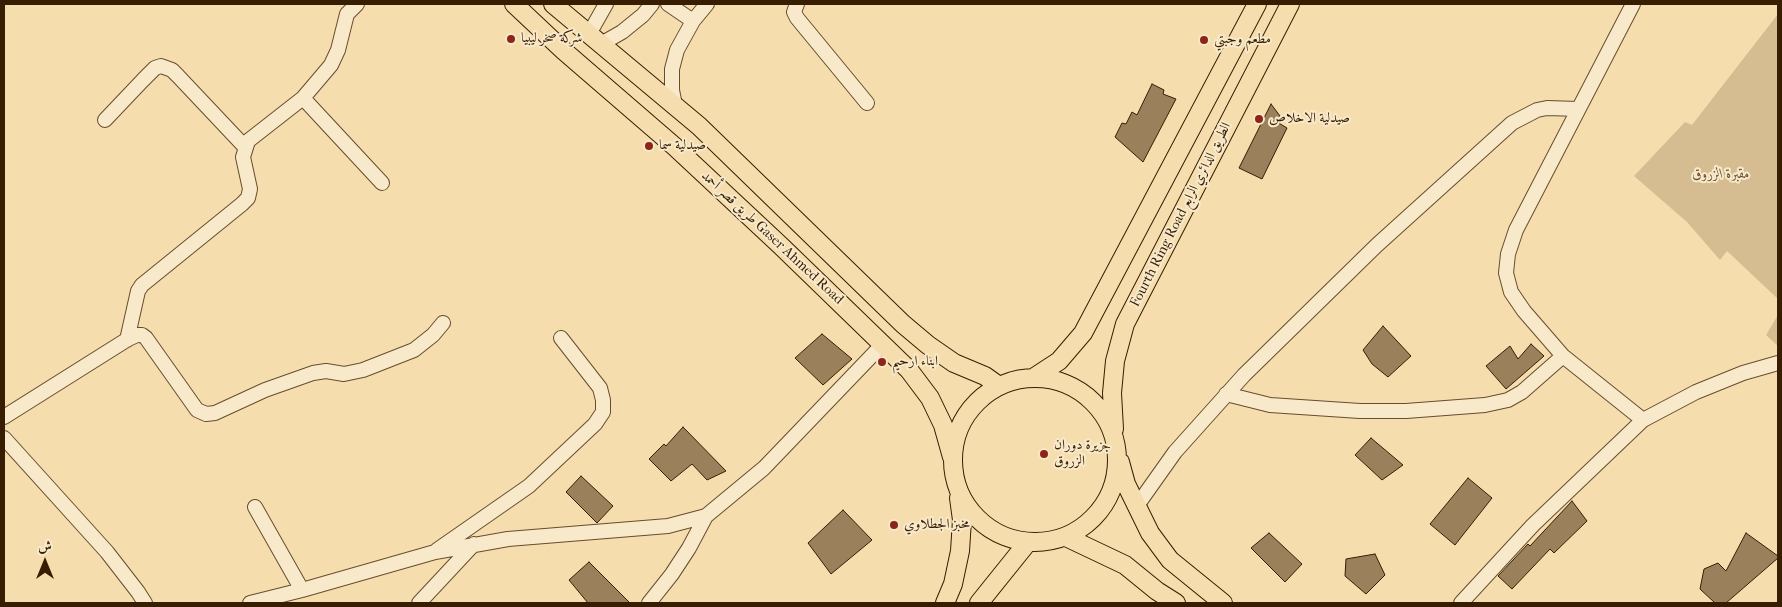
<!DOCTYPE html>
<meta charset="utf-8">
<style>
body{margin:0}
#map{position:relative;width:1782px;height:607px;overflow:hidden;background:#f5ddae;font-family:"IM FELL French Canon",Amiri,serif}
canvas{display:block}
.frame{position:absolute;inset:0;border:5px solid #371d02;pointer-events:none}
.north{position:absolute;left:20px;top:537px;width:50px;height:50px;-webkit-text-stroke:4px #f8e9ca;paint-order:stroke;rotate:0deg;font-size:14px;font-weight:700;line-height:20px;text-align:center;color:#371d02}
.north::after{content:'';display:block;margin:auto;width:18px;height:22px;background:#371d02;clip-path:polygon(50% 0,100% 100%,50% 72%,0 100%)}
</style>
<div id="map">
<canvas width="1782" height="607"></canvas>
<div class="frame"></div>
<div class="north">ش</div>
</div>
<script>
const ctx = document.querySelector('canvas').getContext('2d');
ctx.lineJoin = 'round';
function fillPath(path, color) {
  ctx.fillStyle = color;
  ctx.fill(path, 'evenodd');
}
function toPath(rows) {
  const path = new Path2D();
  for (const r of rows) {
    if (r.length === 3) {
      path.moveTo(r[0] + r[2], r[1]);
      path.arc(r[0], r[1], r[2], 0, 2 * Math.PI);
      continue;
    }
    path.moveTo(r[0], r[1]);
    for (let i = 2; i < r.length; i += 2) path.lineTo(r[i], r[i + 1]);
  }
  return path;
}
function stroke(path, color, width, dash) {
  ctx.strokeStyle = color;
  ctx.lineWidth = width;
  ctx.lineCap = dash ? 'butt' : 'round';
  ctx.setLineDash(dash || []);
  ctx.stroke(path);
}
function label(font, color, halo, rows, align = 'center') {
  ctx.font = font + ' "IM FELL French Canon",Amiri,serif';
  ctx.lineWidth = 4;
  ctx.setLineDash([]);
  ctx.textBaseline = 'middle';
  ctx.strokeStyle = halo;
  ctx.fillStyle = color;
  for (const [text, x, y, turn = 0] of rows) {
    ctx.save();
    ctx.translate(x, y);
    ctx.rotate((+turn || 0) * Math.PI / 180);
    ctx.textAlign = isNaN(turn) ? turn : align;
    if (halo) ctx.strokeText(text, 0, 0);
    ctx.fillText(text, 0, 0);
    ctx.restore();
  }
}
const green = toPath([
 [1778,14,1778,299,1727,251,1720,260,1687,222,1634,176,1685,122,1692,125],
 [1778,315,1778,346,1766,335]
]);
const building = toPath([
 [1152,84,1164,90,1163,94,1176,99,1143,162,1115,137,1122,123,1126,124,1132,112,1137,115,1152,84],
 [1271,104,1280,116,1277,122,1287,128,1262,179,1239,168,1271,104],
 [1383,326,1411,356,1388,377,1372,364,1363,350,1383,326],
 [822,334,852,359,823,385,795,358,822,334],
 [1531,344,1544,356,1506,389,1486,366,1510,346,1518,359,1531,344],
 [683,427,726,471,707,480,692,464,671,481,649,459,664,444,666,446,683,427],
 [1371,438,1403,465,1382,480,1355,455,1371,438],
 [581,476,613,506,597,523,566,492,581,476],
 [1468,478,1492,498,1455,545,1430,524,1468,478],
 [1572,501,1587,521,1554,553,1550,549,1512,589,1498,576,1528,544,1530,546,1572,501],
 [843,510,872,540,831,574,808,543,843,510],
 [1269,533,1302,564,1285,582,1251,548,1269,533],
 [1746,533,1778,556,1778,558,1726,603,1715,603,1700,589,1704,569,1718,563,1726,571,1746,533],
 [1375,554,1385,575,1366,594,1345,576,1346,559,1375,554],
 [589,562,630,603,588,603,569,580,589,562]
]);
const minor = toPath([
 [668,4,693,21],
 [797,4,794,12,797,18,867,103],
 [1633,4,1516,230,1508,254,1506,273,1511,292,1524,311,1563,356,1643,420],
 [589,34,606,4],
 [601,44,622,32,643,15,652,4],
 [303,98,382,183],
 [675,105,672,90,672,69,677,50,693,21,707,4],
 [105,120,143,80,155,68,161,66,172,70,178,76,245,147],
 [127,340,138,291,142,285,242,204,248,198,250,189,243,157,248,141,303,98,331,65,338,50,347,14,357,4],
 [1226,394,1270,405,1360,411,1406,411,1485,405,1508,400,1522,392,1563,356],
 [4,417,128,339,137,335,142,335,146,338,197,410,206,414,215,413,265,390,313,373,326,371,344,374,363,370,414,350,433,335,443,323],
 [4,438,107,552,138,592,145,603],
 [255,507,302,590],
 [1136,507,1175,452,1244,375,1377,245,1512,123,1537,110,1547,108,1578,109],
 [437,550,529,486,595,424,603,412,603,400,600,388,561,338],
 [250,603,302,590,435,552,508,539,668,526,706,516,764,468,883,344],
 [419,603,474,544],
 [649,603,672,574,689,548,706,516],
 [1461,603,1533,525,1643,420,1696,392,1743,373,1778,363]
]);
const major = toPath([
 [514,4,564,51,674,146,781,246,909,370,930,398,943,425,952,457],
 [553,4,699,126,903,324,928,345,954,363,985,376,999,386],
 [1035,460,82],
 [1033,378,1059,361,1083,333,1257,4],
 [1114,429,1112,393,1115,361,1125,324,1290,4],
 [1120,462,1126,484,1150,533,1170,560,1223,603],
 [1066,537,1125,565,1157,591,1176,603],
 [945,603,953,584,960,551,962,520,959,498],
 [979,603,1028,542]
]);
const markers = [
 [511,39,5,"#8f2418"],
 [1204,40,5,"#8f2418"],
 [1259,119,5,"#8f2418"],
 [649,146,5,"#8f2418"],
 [882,362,5,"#8f2418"],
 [1044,454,5,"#8f2418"],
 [894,525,5,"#8f2418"]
];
const poiNames = [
 ["شركة صخر ليبيا",521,39],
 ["مطعم وجبتي",1214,40],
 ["صيدلية الاخلاص",1269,119],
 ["صيدلية سما",659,146],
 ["ابناء ارحيم",892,362],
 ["جزيرة دوران",1054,446],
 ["الزروق",1054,462],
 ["مخبز الجطلاوي",904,525]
];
const parkNames = [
 ["مقبرة الزروق",1721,175]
];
const streetNames = [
 ["Fourth Ring Road الطريق الدائري الرابع",1181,215,-63],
 ["طريق قصر أحمد Gaser Ahmed Road",772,238,43]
];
fillPath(green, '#d5bc91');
fillPath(building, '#9a815b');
stroke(building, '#371d02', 1);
stroke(minor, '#664d2d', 16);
stroke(major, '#371d02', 20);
stroke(minor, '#f8e9ca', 14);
stroke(major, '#f5ddae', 18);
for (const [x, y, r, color] of markers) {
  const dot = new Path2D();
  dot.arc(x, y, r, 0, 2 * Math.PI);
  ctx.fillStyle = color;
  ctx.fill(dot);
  stroke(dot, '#f8e9ca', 2);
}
label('14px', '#371d02', '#f8e9ca', poiNames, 'left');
label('italic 14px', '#664d2d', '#f8e9ca', parkNames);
label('14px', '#371d02', '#f8e9ca', streetNames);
</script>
